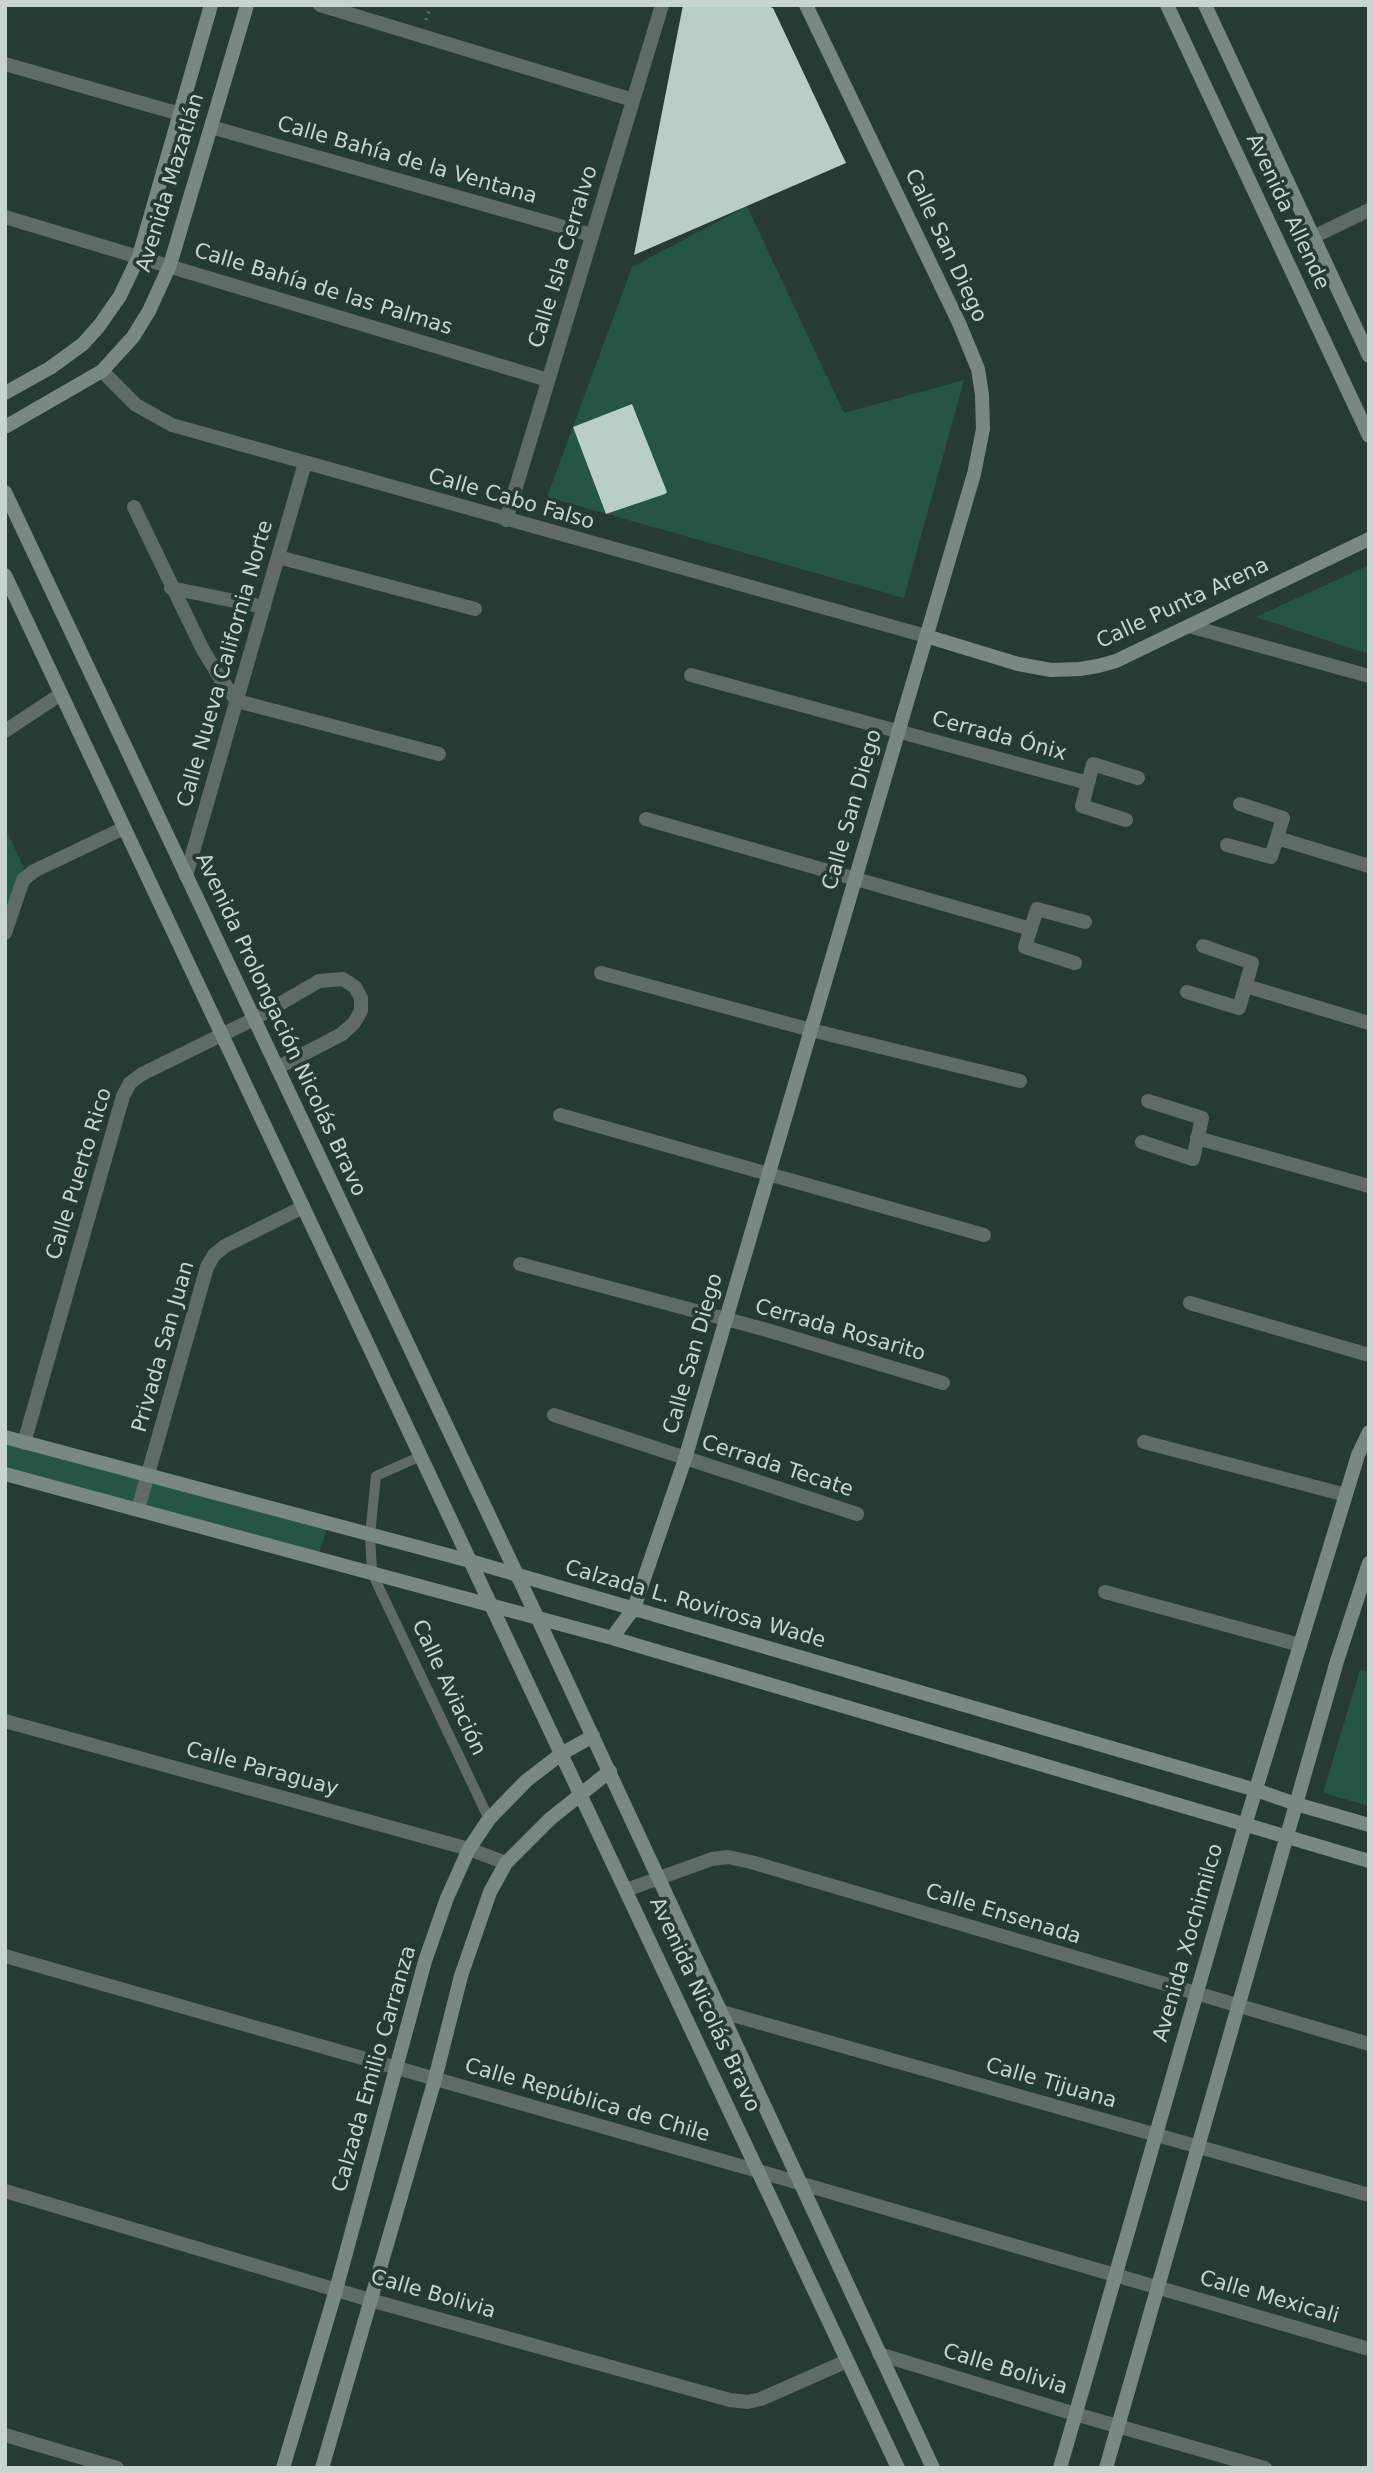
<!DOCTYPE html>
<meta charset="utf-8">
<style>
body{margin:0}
#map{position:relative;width:1374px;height:2473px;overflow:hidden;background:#263b31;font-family:"DejaVu Sans",sans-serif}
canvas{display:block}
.frame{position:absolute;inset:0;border:7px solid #c8d5ce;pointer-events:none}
</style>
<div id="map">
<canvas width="1374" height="2473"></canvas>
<div class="frame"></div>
</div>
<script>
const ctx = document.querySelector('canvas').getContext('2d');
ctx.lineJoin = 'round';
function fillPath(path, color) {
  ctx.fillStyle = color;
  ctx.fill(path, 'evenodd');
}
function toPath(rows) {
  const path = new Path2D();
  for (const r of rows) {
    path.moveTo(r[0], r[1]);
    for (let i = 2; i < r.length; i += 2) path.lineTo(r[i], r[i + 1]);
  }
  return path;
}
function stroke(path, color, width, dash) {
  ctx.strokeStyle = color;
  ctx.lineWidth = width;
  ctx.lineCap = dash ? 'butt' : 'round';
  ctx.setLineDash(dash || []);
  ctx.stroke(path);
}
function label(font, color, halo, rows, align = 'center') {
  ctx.font = font + ' "DejaVu Sans",sans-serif';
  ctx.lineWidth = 7;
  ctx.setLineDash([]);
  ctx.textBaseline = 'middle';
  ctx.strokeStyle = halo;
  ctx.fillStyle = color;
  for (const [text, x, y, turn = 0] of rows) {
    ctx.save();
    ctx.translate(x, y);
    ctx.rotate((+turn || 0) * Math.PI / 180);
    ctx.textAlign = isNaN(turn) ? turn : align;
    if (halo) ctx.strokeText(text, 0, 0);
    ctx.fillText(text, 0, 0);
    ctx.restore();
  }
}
const green = toPath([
 [747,206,844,413,964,380,904,598,547,497,632,267],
 [1369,565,1369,654,1256,617],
 [5,828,28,876,5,931],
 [5,1438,147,1477,138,1508,5,1473],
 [149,1477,328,1525,318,1557,139,1509],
 [1360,1670,1369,1672,1369,1806,1323,1793]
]);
const building = toPath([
 [683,5,765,5,773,8,846,163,634,255],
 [632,404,667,492,665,494,606,514,573,427]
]);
const path = toPath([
 [426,20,431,5]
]);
const lane = toPath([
 [421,1456,376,1476,370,1535,372,1573,489,1819]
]);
const street = toPath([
 [320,5,633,100],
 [5,64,180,114],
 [211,127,592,235],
 [5,217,548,380],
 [1313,237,1369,210],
 [102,371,136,405,172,425,926,636],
 [134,507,202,648,220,678,237,701,439,754],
 [506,520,662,5],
 [278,557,475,609],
 [171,588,264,607],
 [1189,626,1369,676],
 [691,675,1088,783],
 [5,731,61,694],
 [646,819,1031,929],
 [1126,820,1082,806,1093,764,1138,778],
 [1277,838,1369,866],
 [1227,845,1271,857,1283,818,1240,804],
 [186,876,305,463],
 [5,933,23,880,34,871,124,828],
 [1075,963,1025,947,1037,909,1085,922],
 [601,973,811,1030,1020,1081],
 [1246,986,1369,1023],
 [1187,992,1239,1008,1252,963,1203,946],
 [560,1115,984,1235],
 [1197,1138,1369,1186],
 [1142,1142,1193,1159,1202,1118,1148,1101],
 [520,1264,767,1330,943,1383],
 [1190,1303,1369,1355],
 [554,1415,857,1514],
 [1144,1442,1346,1495],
 [24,1443,123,1096,130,1083,142,1074,254,1019,319,981,343,979,355,987,361,998,361,1011,354,1023,342,1034,277,1068],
 [138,1509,207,1267,214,1255,225,1246,303,1207],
 [1105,1592,1300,1645],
 [5,1721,469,1849,506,1863],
 [626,1890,712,1859,728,1857,751,1862,1369,2044],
 [5,1956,758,2171,1369,2349],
 [722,2012,1369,2195],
 [5,2191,370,2300,730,2400,747,2402,761,2399,847,2361],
 [879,2354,1075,2414,1265,2468],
 [5,2435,117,2468]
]);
const secondary = toPath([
 [1167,5,1369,436],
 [1205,5,1369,356],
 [5,393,50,368,83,344,99,326,120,296,139,256,211,5],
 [5,427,102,371,133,337,149,311,170,265,247,5],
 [5,492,538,1619,933,2468],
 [5,575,898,2468],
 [926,636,1018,664,1051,670,1080,669,1098,666,1116,661,1369,539],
 [5,1437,470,1561,1256,1790,1296,1804,1369,1825],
 [5,1474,612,1638,1369,1861],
 [612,1638,634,1608,685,1459,974,474,983,429,982,395,978,369,959,323,806,5],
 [283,2468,336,2290,425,1961,447,1898,469,1849,489,1819,526,1781,561,1754,593,1736],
 [322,2468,435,2079,461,1976,490,1892,506,1863,550,1819,610,1771],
 [1060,2468,1245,1825,1358,1455,1369,1432],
 [1106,2468,1337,1661,1369,1563]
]);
const streetNames = [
 ["Calle Bahía de la Ventana",407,161,16],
 ["Avenida Mazatlán",171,183,-73],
 ["Avenida Allende",1287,212,65],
 ["Calle San Diego",945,246,65],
 ["Calle Isla Cerralvo",564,257,-73],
 ["Calle Bahía de las Palmas",323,290,17],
 ["Calle Cabo Falso",511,500,16],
 ["Calle Punta Arena",1183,604,-25],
 ["Calle Nueva California Norte",226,664,-74],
 ["Cerrada Ónix",999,737,15],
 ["Calle San Diego",853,810,-74],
 ["Avenida Prolongación Nicolás Bravo",280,1025,65],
 ["Calle Puerto Rico",80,1174,-73],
 ["Cerrada Rosarito",840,1331,16],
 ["Privada San Juan",164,1347,-74],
 ["Calle San Diego",694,1354,-74],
 ["Cerrada Tecate",777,1467,18],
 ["Calzada L. Rovirosa Wade",695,1605,16],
 ["Calle Aviación",448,1688,65],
 ["Calle Paraguay",262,1770,15],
 ["Calle Ensenada",1003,1915,17],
 ["Avenida Xochimilco",1189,1943,-74],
 ["Avenida Nicolás Bravo",704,2005,65],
 ["Calzada Emilio Carranza",375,2069,-74],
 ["Calle Tijuana",1051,2084,16],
 ["Calle República de Chile",587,2101,16],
 ["Calle Bolivia",433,2295,16],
 ["Calle Mexicali",1269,2298,16],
 ["Calle Bolivia",1005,2370,17]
];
fillPath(green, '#265541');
fillPath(building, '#b7d0c3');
stroke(path, '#586b62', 3.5, [2, 5]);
stroke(lane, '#616b66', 10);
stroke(street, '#616b66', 14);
stroke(secondary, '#798980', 14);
label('21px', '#c8d5ce', '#263b31', streetNames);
</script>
